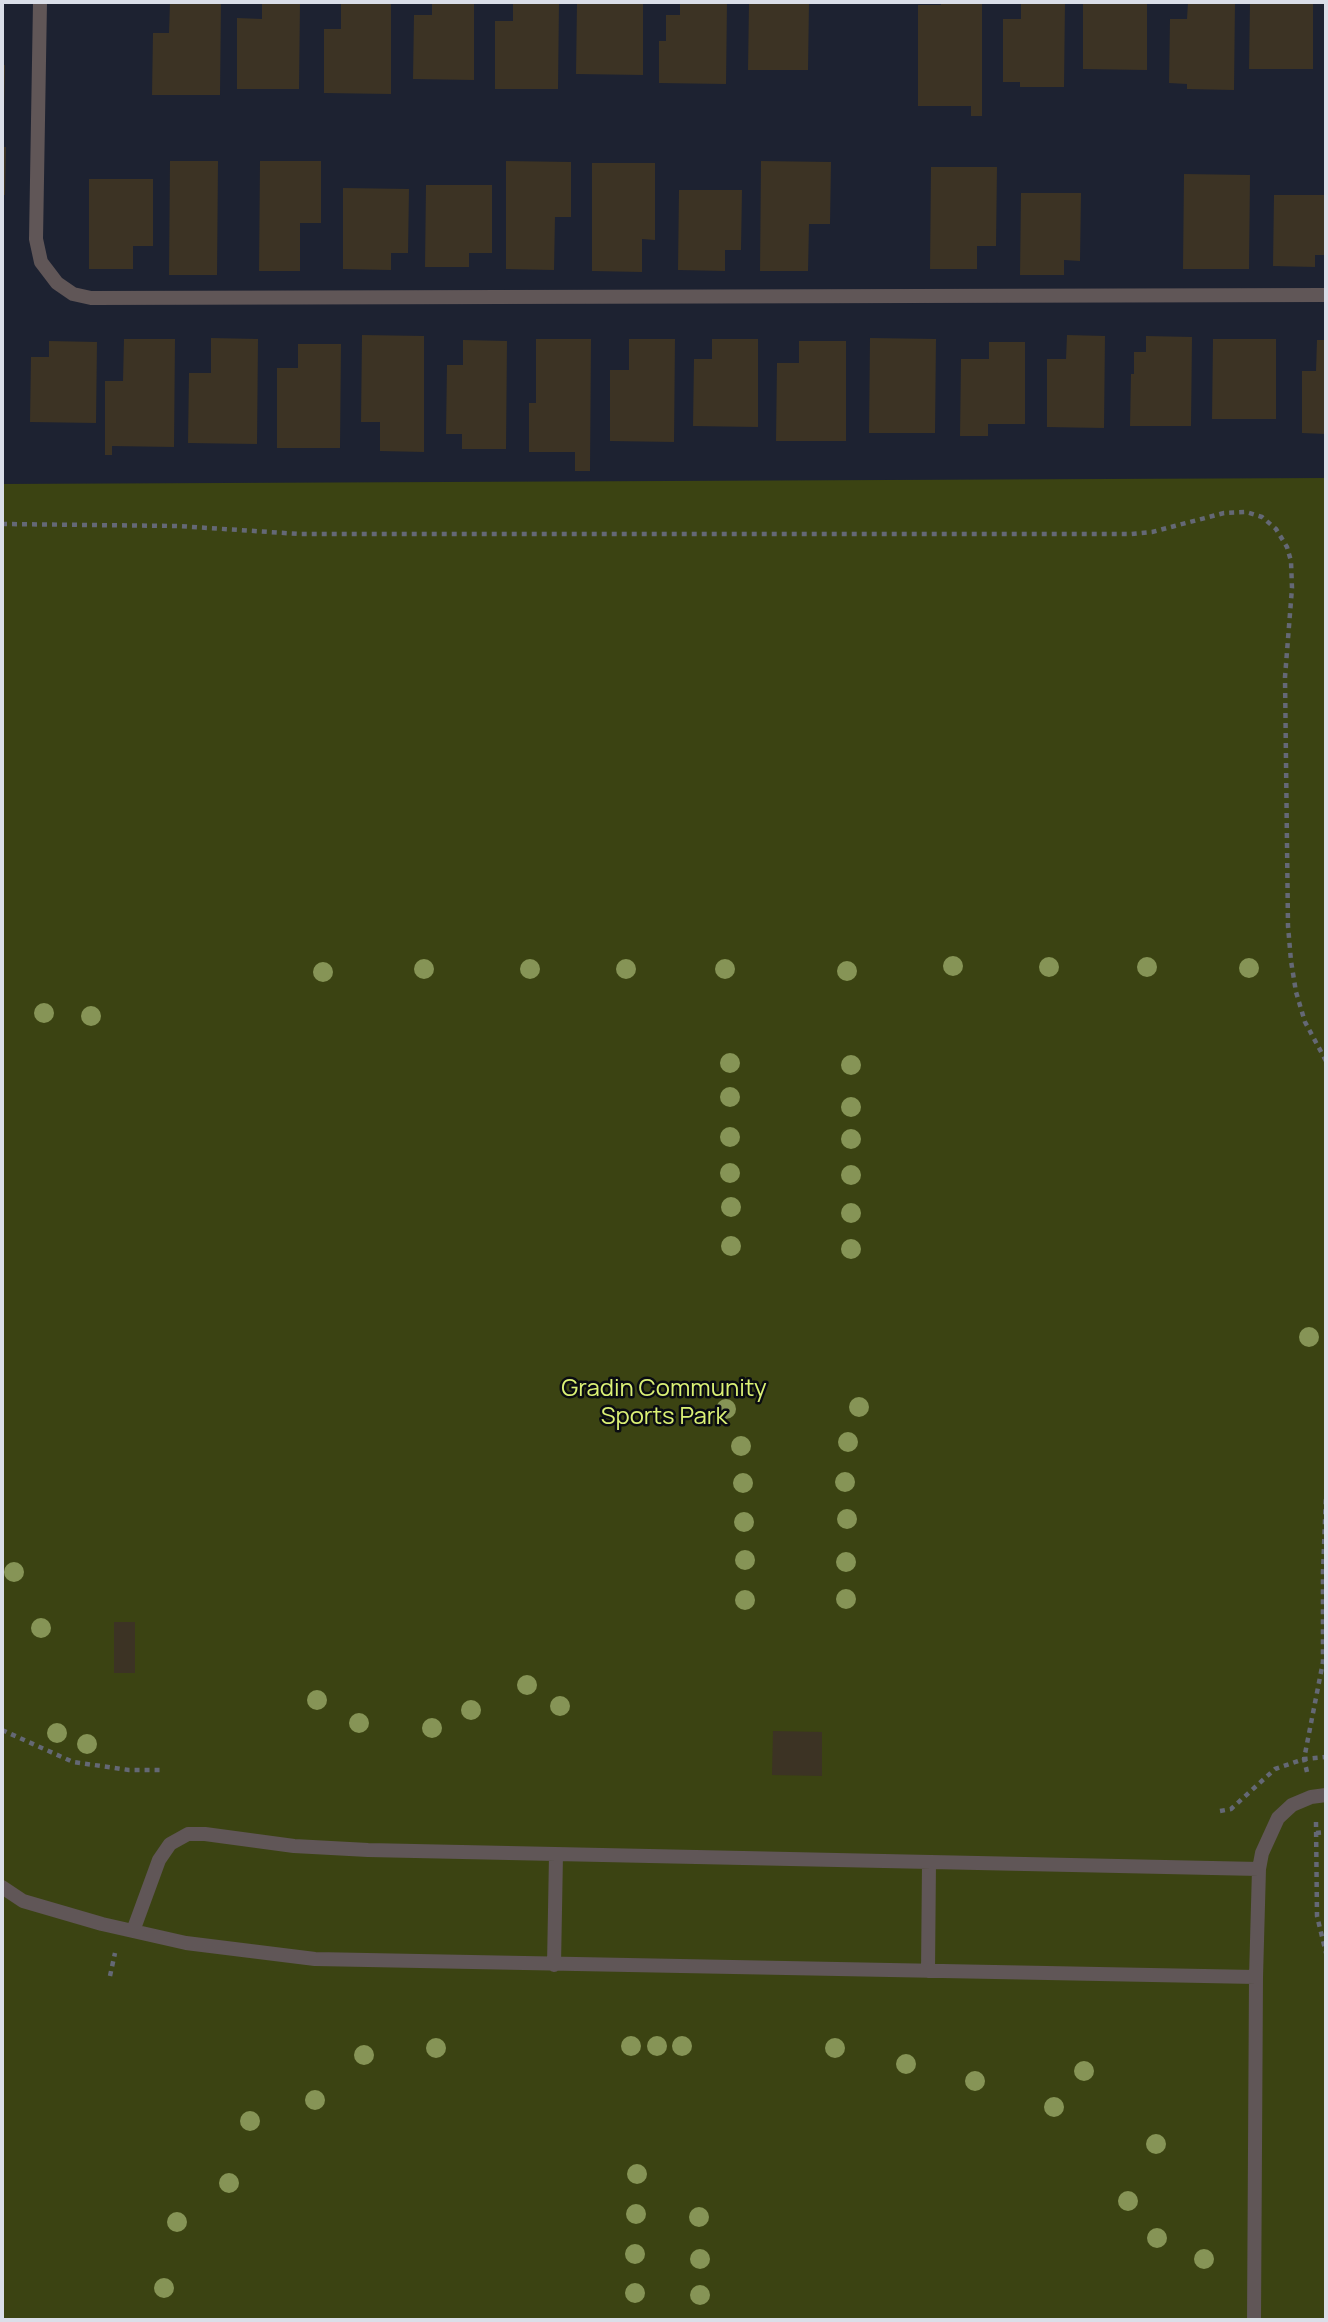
<!DOCTYPE html>
<style>
body{margin:0}
#map{position:relative;width:1328px;height:2322px;overflow:hidden;background:#1d2231;font-family:Manrope,sans-serif}
canvas{display:block}
.frame{position:absolute;inset:0;border:4px solid #dadee8;pointer-events:none}
</style>
<div id="map">
<canvas width="1328" height="2322"></canvas>
<div class="frame"></div>
</div>
<script>
const ctx = document.querySelector('canvas').getContext('2d');
ctx.lineJoin = 'round';
function fillPath(path, color) {
  ctx.fillStyle = color;
  ctx.fill(path, 'evenodd');
}
function toPath(rows) {
  const path = new Path2D();
  for (const r of rows) {
    path.moveTo(r[0], r[1]);
    for (let i = 2; i < r.length; i += 2) path.lineTo(r[i], r[i + 1]);
  }
  return path;
}
function stroke(path, color, width, dash) {
  ctx.strokeStyle = color;
  ctx.lineWidth = width;
  ctx.lineCap = dash ? 'butt' : 'round';
  ctx.setLineDash(dash || []);
  ctx.stroke(path);
}
function label(font, color, halo, rows, align = 'center') {
  ctx.font = font + ' Manrope,sans-serif';
  ctx.lineWidth = 5;
  ctx.setLineDash([]);
  ctx.textBaseline = 'middle';
  ctx.strokeStyle = halo;
  ctx.fillStyle = color;
  for (const [text, x, y, turn = 0] of rows) {
    ctx.save();
    ctx.translate(x, y);
    ctx.rotate((+turn || 0) * Math.PI / 180);
    ctx.textAlign = isNaN(turn) ? turn : align;
    if (halo) ctx.strokeText(text, 0, 0);
    ctx.fillText(text, 0, 0);
    ctx.restore();
  }
}
const green = toPath([
 [1326,478,1326,2320,2,2320,2,484]
]);
const building = toPath([
 [170,2,221,2,220,95,152,95,153,33,169,33],
 [262,2,300,2,299,89,237,89,237,18,262,19],
 [341,2,391,2,391,94,324,93,324,29,341,29],
 [432,2,474,2,474,80,413,79,414,15,432,15],
 [513,2,559,2,558,89,495,89,495,21,513,21],
 [577,2,643,3,643,75,576,74],
 [680,2,727,2,726,84,659,83,659,41,666,41,666,15,680,15],
 [749,2,809,2,808,70,748,70],
 [941,2,982,2,982,116,971,116,971,106,918,106,918,5,941,5],
 [1021,2,1065,2,1064,87,1020,87,1020,82,1003,82,1003,19,1021,19],
 [1083,2,1147,2,1147,70,1083,69],
 [1188,2,1235,2,1234,90,1187,89,1187,84,1169,83,1170,19,1187,19],
 [1250,2,1313,2,1313,69,1249,69],
 [2,65,5,65,4,110,2,110],
 [2,147,6,147,5,195,2,195],
 [170,161,218,161,217,275,169,275],
 [260,161,321,161,321,223,300,223,300,271,259,271],
 [506,161,571,162,571,217,555,217,554,270,506,269],
 [761,161,831,162,830,224,809,224,808,271,760,271],
 [592,163,655,163,655,240,642,239,642,272,592,271],
 [931,167,997,167,996,246,977,246,977,269,930,269],
 [1184,174,1250,175,1249,269,1183,269],
 [89,179,153,179,153,246,133,246,133,269,89,269],
 [426,185,492,185,492,253,469,253,469,267,425,267],
 [343,188,409,189,408,253,391,253,391,270,343,269],
 [679,190,742,190,741,250,725,250,725,271,678,270],
 [1021,193,1081,193,1080,261,1064,260,1064,275,1020,275],
 [1274,195,1326,195,1326,255,1315,255,1315,267,1273,266],
 [362,335,424,336,424,452,380,451,380,422,361,422],
 [1067,335,1105,336,1104,428,1047,427,1047,359,1066,359],
 [1146,336,1192,337,1191,426,1130,426,1131,374,1134,374,1134,352,1146,352],
 [211,338,258,339,257,444,188,443,189,373,211,373],
 [870,338,936,339,935,433,869,433],
 [124,339,175,339,174,447,112,446,112,455,105,455,105,381,123,381],
 [536,339,591,339,590,471,575,471,575,452,529,452,529,403,536,403],
 [629,339,675,339,674,442,610,441,610,370,629,370],
 [712,339,758,339,758,427,693,426,694,359,712,359],
 [1213,339,1276,339,1276,419,1212,419],
 [463,340,507,341,506,449,462,449,462,434,446,434,447,365,463,365],
 [1317,340,1326,340,1326,434,1302,433,1302,371,1316,371],
 [49,341,97,342,96,423,30,422,31,357,49,357],
 [799,341,846,341,846,441,776,441,777,363,799,363],
 [989,342,1025,342,1025,424,988,424,988,436,960,436,961,359,989,359],
 [298,344,341,344,340,448,277,448,277,368,298,368],
 [114,1622,135,1622,135,1673,114,1673],
 [773,1731,822,1732,822,1776,772,1775]
]);
const path = toPath([
 [2,524,178,526,300,534,1131,534,1152,532,1224,513,1246,512,1262,517,1276,529,1287,547,1291,561,1292,588,1285,677,1288,926,1291,961,1296,992,1305,1022,1326,1061],
 [2,1730,73,1762,129,1770,164,1770],
 [1307,1772,1304,1759,1323,1662,1323,1572,1326,1495],
 [1220,1811,1231,1809,1275,1769,1304,1759,1326,1757],
 [1316,1822,1317,1916,1326,1953],
 [1316,1833,1326,1832],
 [110,1976,115,1953]
]);
const service = toPath([
 [40,2,36,239,41,262,57,283,73,294,91,298,1326,295],
 [1259,1869,1262,1853,1278,1818,1292,1805,1311,1797,1326,1795],
 [2,1887,23,1901,102,1924,186,1943,315,1959,1256,1977],
 [133,1931,159,1860,170,1844,188,1834,205,1834,294,1846,368,1850,1259,1869,1256,1977,1254,2320],
 [554,1965,556,1855],
 [928,1971,929,1863]
]);
const trees = [
 [953,966],
 [1049,967],
 [1147,967],
 [1249,968],
 [424,969],
 [530,969],
 [626,969],
 [725,969],
 [847,971],
 [323,972],
 [44,1013],
 [91,1016],
 [730,1063],
 [851,1065],
 [730,1097],
 [851,1107],
 [730,1137],
 [851,1139],
 [730,1173],
 [851,1175],
 [731,1207],
 [851,1213],
 [731,1246],
 [851,1249],
 [1309,1337],
 [859,1407],
 [726,1409],
 [848,1442],
 [741,1446],
 [845,1482],
 [743,1483],
 [847,1519],
 [744,1522],
 [745,1560],
 [846,1562],
 [14,1572],
 [846,1599],
 [745,1600],
 [41,1628],
 [527,1685],
 [317,1700],
 [560,1706],
 [471,1710],
 [359,1723],
 [432,1728],
 [57,1733],
 [87,1744],
 [631,2046],
 [657,2046],
 [682,2046],
 [436,2048],
 [835,2048],
 [364,2055],
 [906,2064],
 [1084,2071],
 [975,2081],
 [315,2100],
 [1054,2107],
 [250,2121],
 [1156,2144],
 [637,2174],
 [229,2183],
 [1128,2201],
 [636,2214],
 [699,2217],
 [177,2222],
 [1157,2238],
 [635,2254],
 [700,2259],
 [1204,2259],
 [164,2288],
 [635,2293],
 [700,2295]
];
const parkNames = [
 ["Gradin Community",664,1389],
 ["Sports Park",664,1417]
];
fillPath(green, '#3b4312');
fillPath(building, '#3c3324');
stroke(path, '#646875', 4.5, [5, 5]);
stroke(service, '#605657', 14);
ctx.fillStyle = '#869456';
for (const [x, y] of trees) {
  ctx.beginPath();
  ctx.arc(x, y, 10, 0, 2 * Math.PI);
  ctx.fill();
}
label('24px', '#dbf175', '#0a0c12', parkNames);
</script>
